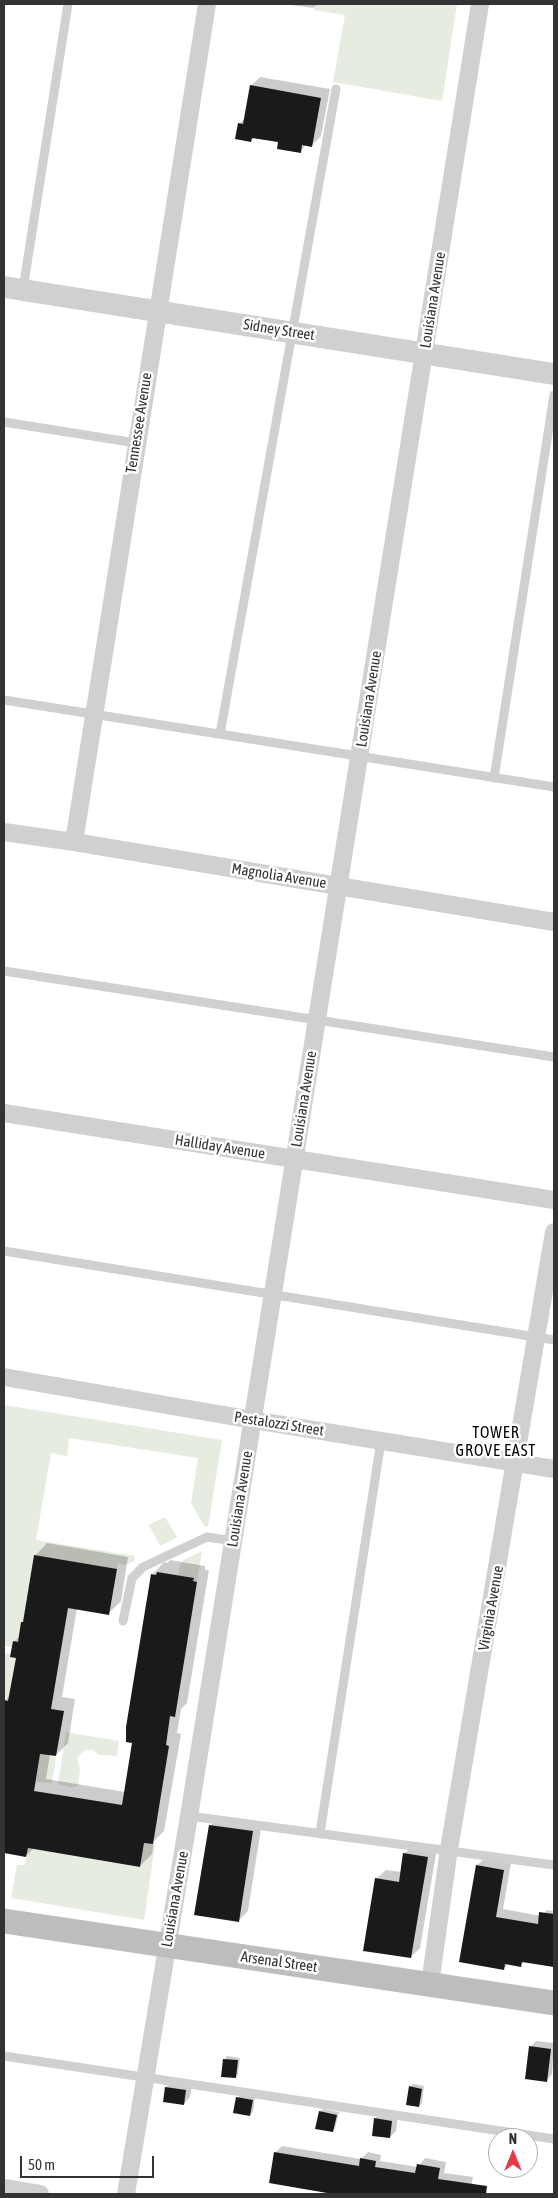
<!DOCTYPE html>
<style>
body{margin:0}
#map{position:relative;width:558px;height:2198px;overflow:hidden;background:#fff;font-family:"Asap Condensed",sans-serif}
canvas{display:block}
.frame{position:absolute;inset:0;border:5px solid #333;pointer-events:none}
.north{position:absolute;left:488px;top:2128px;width:50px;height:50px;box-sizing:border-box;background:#fff;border:1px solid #adadad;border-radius:50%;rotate:0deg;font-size:14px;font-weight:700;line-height:20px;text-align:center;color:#333}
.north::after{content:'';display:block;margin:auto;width:18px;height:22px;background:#e63946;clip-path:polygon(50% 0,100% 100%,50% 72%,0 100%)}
.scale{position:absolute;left:20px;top:2156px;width:134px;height:22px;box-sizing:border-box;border:2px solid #333;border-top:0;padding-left:6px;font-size:15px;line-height:18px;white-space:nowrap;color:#333;-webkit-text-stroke:4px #fff;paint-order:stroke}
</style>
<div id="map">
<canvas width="558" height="2198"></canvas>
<div class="frame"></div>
<div class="north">N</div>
<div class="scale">50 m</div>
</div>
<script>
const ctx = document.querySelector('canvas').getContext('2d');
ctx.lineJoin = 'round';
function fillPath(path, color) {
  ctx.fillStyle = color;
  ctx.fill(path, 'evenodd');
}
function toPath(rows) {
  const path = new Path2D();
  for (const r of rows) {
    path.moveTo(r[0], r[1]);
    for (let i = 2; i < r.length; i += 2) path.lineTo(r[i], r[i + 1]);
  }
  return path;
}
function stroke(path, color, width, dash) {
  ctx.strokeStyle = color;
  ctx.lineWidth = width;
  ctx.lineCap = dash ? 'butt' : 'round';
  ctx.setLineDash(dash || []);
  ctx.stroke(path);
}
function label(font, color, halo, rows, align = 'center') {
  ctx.font = font + ' "Asap Condensed",sans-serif';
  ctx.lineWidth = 5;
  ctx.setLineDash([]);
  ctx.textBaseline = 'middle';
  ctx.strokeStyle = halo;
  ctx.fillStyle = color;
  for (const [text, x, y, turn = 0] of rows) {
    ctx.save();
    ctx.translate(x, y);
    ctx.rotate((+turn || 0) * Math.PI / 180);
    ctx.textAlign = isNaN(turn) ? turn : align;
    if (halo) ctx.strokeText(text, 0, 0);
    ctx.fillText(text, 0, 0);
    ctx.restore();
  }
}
const green = toPath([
 [315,4,457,4,442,101,333,82,345,15,314,10],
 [4,1405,222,1440,208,1527,204,1526,191,1503,198,1458,69,1438,67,1456,51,1453,36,1540,135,1556,134,1561,125,1565,118,1563,117,1569,34,1555,26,1602,35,1624,21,1622,18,1642,13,1641,12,1647,4,1646],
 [165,1517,177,1537,160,1546,149,1525],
 [202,1551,197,1582,193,1581,193,1578,178,1575,180,1565,185,1559],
 [4,1653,11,1654,16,1658,23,1704,4,1700],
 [66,1732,119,1741,117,1756,99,1755,93,1750,85,1750,77,1758,80,1769,78,1786,70,1787,58,1784],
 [37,1754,56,1757,52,1783,36,1782,38,1766],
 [144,1843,155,1845,144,1920,11,1898,17,1865,25,1865,28,1848,140,1867]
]);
const shadow = toPath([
 [284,4,318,4,313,8],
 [260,77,330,89,321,136,312,145,307,144,300,151,280,141,255,137,251,141,239,124,245,118,251,86],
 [47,1543,128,1557,121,1601,109,1613,77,1608,62,1697,75,1699,68,1743,56,1755,50,1754,46,1779,125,1792,134,1742,152,1575,164,1562,167,1563,170,1560,205,1566,205,1570,209,1570,187,1703,181,1709,177,1733,181,1734,164,1831,154,1841,152,1854,140,1866,34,1848,26,1856,4,1852,4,1706,5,1701,11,1695,18,1657,14,1642,20,1636,24,1621,35,1556],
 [219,1816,262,1822,248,1911,238,1921,210,1826],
 [414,1844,437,1848,420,1948,411,1957,376,1879,386,1870,402,1872,404,1854],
 [485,1858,511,1863,503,1909,541,1916,547,1910,554,1911,554,1966,525,1961,521,1965,509,1963,504,1969,477,1865],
 [536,2041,554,2043,552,2074,546,2081,530,2047],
 [227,2056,240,2058,238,2074,235,2077,225,2059],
 [172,2081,192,2084,190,2097,184,2104,166,2087],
 [413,2084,424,2086,422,2103,419,2106,410,2087],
 [240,2095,255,2097,253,2112,250,2115,238,2098],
 [323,2109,339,2112,335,2128,333,2131,320,2112],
 [381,2112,398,2115,396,2131,390,2137,375,2119],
 [282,2146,361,2159,368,2152,381,2155,380,2161,418,2167,425,2158,446,2162,444,2173,473,2177,470,2194,341,2194,271,2182,276,2152]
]);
const building = toPath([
 [250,85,321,98,312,147,302,145,301,153,277,149,278,142,252,138,251,142,235,139,238,123,243,124],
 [34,1555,117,1569,109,1615,68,1608,51,1709,64,1711,56,1756,40,1754,34,1791,122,1805,132,1743,126,1742,126,1727,151,1574,156,1575,157,1572,194,1578,193,1581,197,1582,175,1717,170,1716,166,1745,169,1746,153,1844,144,1843,140,1867,28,1848,26,1857,4,1853,4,1700,8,1701,16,1658,10,1657,13,1641,18,1642,21,1622,23,1622],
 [209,1825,253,1831,239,1922,194,1915],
 [403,1853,428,1857,411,1958,363,1951,375,1878,399,1882],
 [476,1865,504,1870,496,1917,538,1924,539,1912,554,1914,554,1967,522,1962,521,1967,505,1964,504,1970,459,1962],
 [529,2046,551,2049,547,2082,525,2079],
 [223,2059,238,2060,236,2078,221,2077],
 [409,2086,422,2089,419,2107,406,2105],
 [165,2087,186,2090,184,2105,163,2102],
 [236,2097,253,2100,250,2116,233,2113],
 [319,2111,337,2115,333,2132,315,2129],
 [374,2118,392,2121,390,2138,372,2136],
 [274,2152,359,2166,360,2158,376,2161,375,2167,415,2173,417,2164,440,2168,438,2179,487,2186,486,2194,333,2194,269,2183]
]);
const service = toPath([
 [23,289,68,4],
 [4,422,136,443],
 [4,700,554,787],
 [220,734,336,89],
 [494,778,554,395],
 [4,971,554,1057],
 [4,1251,554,1340],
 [123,1621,132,1578,143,1567,207,1537,234,1541],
 [189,1816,554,1865],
 [320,1833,381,1441],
 [4,2056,554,2139]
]);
const minor = toPath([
 [4,832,74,842,554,922],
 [74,842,207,4],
 [4,1113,554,1200],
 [4,1377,253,1420,554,1469],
 [430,1984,449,1849,554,1232],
 [4,2188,40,2194],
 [126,2194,189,1816,480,4]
]);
const tertiary = toPath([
 [4,287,554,374]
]);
const secondary = toPath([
 [4,1921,554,2003]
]);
const streetNames = [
 ["Louisiana Avenue",433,300,-81],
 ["Sidney Street",279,330,9],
 ["Tennessee Avenue",139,423,-81],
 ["Louisiana Avenue",369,699,-81],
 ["Magnolia Avenue",279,876,9],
 ["Louisiana Avenue",304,1099,-81],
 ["Halliday Avenue",220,1147,9],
 ["Pestalozzi Street",279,1424,9],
 ["Louisiana Avenue",240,1499,-81],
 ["Virginia Avenue",491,1608,-80],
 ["Louisiana Avenue",175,1899,-80],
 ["Arsenal Street",279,1962,8]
];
const neighbourhoodNames = [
 ["TOWER",496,1433],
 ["GROVE EAST",496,1451]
];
fillPath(green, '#e6ecdf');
fillPath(shadow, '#0003');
fillPath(building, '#1a1a1a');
stroke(service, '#d0d0d0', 9);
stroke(minor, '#d0d0d0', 18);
stroke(tertiary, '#d0d0d0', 22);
stroke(secondary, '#bdbdbd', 25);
label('15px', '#333', '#fff', streetNames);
ctx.letterSpacing = '1px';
label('16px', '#000', '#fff', neighbourhoodNames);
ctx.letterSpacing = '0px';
</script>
